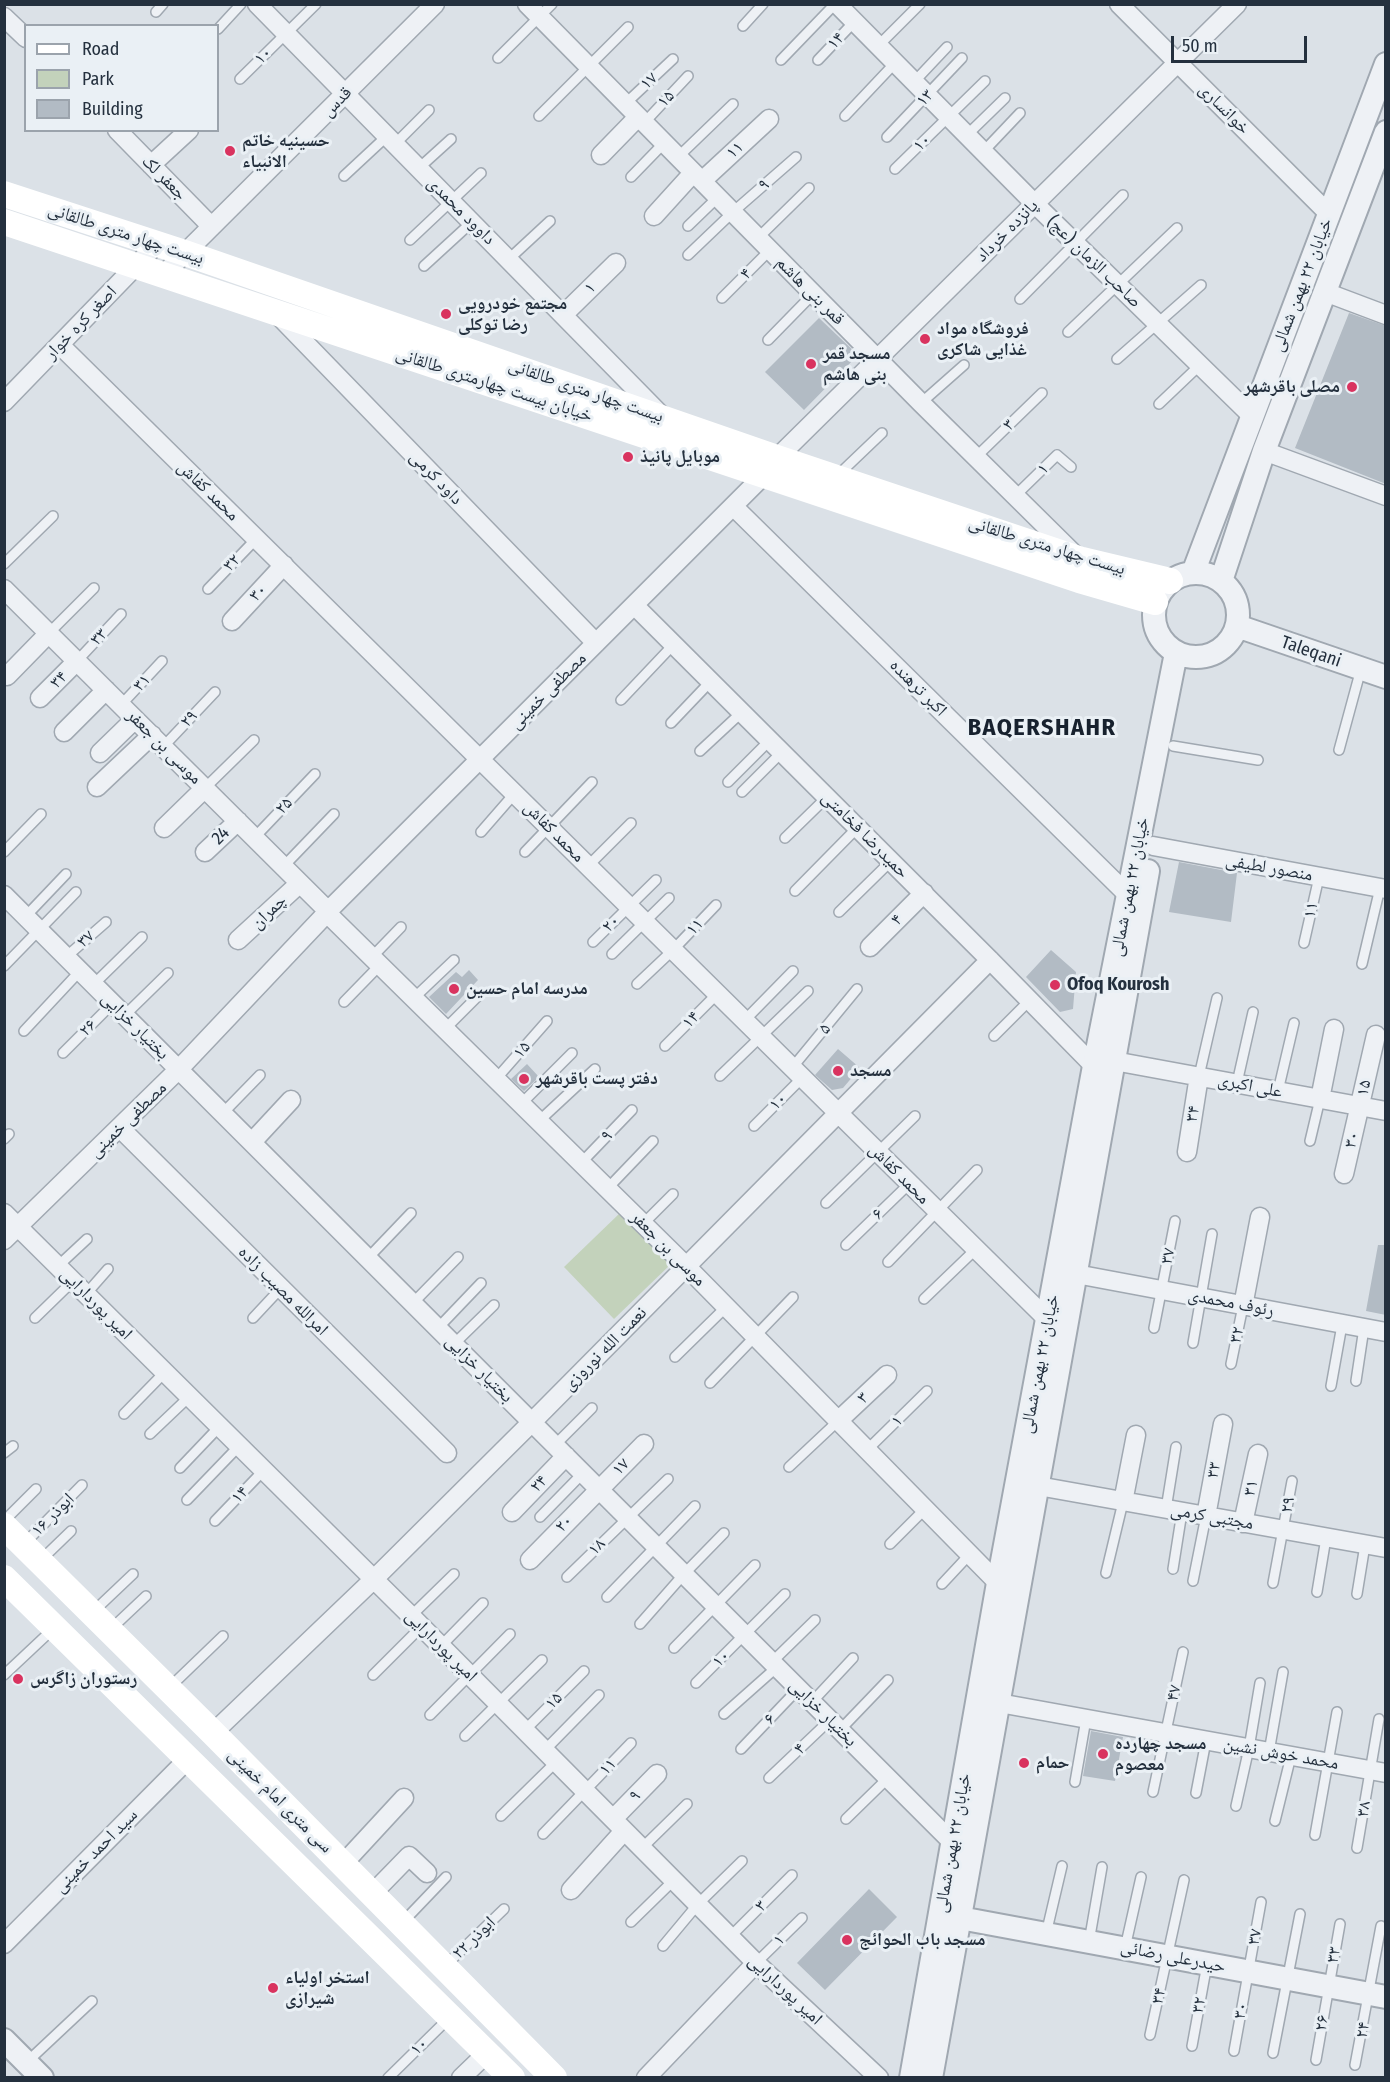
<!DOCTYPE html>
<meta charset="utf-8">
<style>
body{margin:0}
#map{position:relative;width:1390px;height:2082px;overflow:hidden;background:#dbe1e7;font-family:"Fira Sans Condensed",sans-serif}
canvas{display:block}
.frame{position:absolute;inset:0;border:6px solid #24303e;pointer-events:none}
.legend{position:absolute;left:24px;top:24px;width:195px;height:108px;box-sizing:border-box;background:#eaf0f5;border:2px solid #9ba3ac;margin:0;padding:8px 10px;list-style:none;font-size:18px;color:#24303e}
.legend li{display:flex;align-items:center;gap:12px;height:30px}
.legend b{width:30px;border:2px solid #9ba3ac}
.scale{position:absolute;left:1171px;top:36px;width:136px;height:27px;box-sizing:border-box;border:3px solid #24303e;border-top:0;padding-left:8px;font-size:18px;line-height:21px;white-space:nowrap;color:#24303e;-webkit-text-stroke:4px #eaf0f5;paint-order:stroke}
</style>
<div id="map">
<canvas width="1390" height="2082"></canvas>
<div class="frame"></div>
<ul class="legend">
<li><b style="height:8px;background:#fff"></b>Road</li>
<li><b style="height:16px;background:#c3d2bb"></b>Park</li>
<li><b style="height:16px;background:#b2bbc4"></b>Building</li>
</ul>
<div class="scale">50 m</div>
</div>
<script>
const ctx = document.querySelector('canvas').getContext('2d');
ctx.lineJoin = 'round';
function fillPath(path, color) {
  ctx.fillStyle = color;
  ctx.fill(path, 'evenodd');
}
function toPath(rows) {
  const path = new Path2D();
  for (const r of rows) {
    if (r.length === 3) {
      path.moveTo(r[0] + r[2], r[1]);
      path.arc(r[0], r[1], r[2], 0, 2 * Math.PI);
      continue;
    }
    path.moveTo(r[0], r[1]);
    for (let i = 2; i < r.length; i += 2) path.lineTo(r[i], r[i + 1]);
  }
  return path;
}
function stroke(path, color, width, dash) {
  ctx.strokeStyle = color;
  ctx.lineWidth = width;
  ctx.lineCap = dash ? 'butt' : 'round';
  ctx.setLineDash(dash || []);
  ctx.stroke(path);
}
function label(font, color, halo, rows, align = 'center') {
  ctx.font = font + ' "Fira Sans Condensed","Noto Naskh Arabic",sans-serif';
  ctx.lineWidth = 6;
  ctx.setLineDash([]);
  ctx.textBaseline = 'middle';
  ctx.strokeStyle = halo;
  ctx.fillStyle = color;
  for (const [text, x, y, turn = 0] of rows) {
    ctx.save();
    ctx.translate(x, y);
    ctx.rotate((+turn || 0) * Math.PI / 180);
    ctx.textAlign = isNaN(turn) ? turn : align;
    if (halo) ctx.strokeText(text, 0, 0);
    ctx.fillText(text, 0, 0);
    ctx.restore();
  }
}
const green = toPath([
 [621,1212,671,1264,614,1319,564,1267]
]);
const building = toPath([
 [1349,313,1386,326,1386,484,1295,448],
 [819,318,858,355,804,410,765,372],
 [1179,862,1237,873,1231,922,1169,912],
 [1051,950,1076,972,1073,1009,1060,1012,1026,977],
 [469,970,478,980,446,1014,429,997,456,972,462,977],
 [838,1049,860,1068,843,1088,832,1090,815,1075],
 [527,1064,539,1077,524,1091,511,1079],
 [1378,1245,1386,1245,1386,1315,1366,1311],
 [1091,1731,1123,1737,1115,1781,1083,1776],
 [869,1889,897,1917,825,1990,797,1963]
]);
const service = toPath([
 [156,12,163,4],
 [743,26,763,4],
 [218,29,241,4],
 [878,46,920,4],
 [498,58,552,4],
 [781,60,835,4],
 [818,60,854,22],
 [240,79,316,4],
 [914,82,947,47],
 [625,104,673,59],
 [539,116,628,27],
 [845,116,895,63],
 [644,123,688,76],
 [967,135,1005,98],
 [887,137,962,58],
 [395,144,429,110],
 [983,152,1020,113],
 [678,157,733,104],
 [419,168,451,139],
 [895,169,985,81],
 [344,176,387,136],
 [631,177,664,143],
 [688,226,718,197],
 [758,238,809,188],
 [410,240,481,173],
 [688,255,733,212,796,157],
 [509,259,550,221],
 [424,266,472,222],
 [722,298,770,250],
 [1020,299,1123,195],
 [1068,332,1177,228],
 [768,340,813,294],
 [1117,359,1201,285],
 [921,403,964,365],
 [1159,404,1200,365],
 [976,457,1042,393],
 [837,476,882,433],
 [1015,496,1057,455,1071,467],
 [4,564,53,516],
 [208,589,257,538],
 [49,633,94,588],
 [77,661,121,614],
 [621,700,674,644],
 [121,705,162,661],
 [671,723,711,681],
 [1173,746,1258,760],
 [163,747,215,692],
 [1339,750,1361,669],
 [700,751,742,712],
 [728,782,770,740],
 [205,788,254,740],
 [742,792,782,752],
 [481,832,515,793],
 [254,838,315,774],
 [785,838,827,797],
 [4,852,41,814],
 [525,852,592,782],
 [588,866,631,823],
 [283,867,334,814],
 [795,891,858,827],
 [839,912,891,861],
 [26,916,66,874],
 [593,942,656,880],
 [1304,943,1319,877],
 [612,954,669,898],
 [66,957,106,922],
 [372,957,401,927],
 [1362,964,1380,888],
 [4,966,76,892],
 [94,984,142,937],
 [637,984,673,950,716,905],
 [414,998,454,960],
 [344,1002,380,965],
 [125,1015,168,973],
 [744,1021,793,971],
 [445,1029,478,996],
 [24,1031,80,971],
 [994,1036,1030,1000],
 [665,1046,717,994],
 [63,1053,113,1003],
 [792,1068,857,989],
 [720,1076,808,991],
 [1199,1076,1217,998],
 [496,1079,547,1021],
 [1237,1083,1253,1012],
 [1278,1091,1294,1023],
 [521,1104,572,1053],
 [223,1113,260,1075],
 [539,1121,595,1069],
 [754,1126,802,1078],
 [4,1139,9,1134],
 [1310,1141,1320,1099],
 [581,1163,632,1110],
 [607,1189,653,1141],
 [826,1203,915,1116],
 [643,1224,673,1194],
 [846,1245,909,1184],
 [368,1258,411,1213],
 [888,1262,977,1170],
 [58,1266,87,1239],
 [86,1294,108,1269],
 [924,1299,976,1249],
 [413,1303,458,1257],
 [35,1318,73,1281],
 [253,1318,281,1288],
 [438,1328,481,1283],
 [1154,1328,1175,1221],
 [1193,1343,1212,1234],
 [454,1344,494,1305],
 [675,1357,726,1307],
 [1231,1364,1243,1306],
 [1356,1381,1364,1328],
 [710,1383,793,1297],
 [1331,1386,1342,1325],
 [124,1414,165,1372],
 [150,1434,190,1396],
 [555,1445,592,1408],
 [867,1450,927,1391],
 [4,1453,13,1446],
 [789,1467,838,1421],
 [180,1468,220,1426],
 [187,1500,240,1445],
 [1166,1509,1176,1447],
 [540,1517,583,1473],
 [4,1521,36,1489],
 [215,1521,264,1470],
 [25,1543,82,1485],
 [890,1544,925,1509],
 [41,1560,71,1531],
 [1173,1569,1182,1512],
 [1106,1573,1123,1502],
 [567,1577,668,1479],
 [1193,1581,1206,1516],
 [1273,1583,1292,1481],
 [942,1584,970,1554],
 [1317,1592,1326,1538],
 [1357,1594,1365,1545],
 [607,1597,695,1506],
 [94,1611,133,1574],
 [411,1616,454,1574],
 [640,1624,684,1574,724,1533],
 [111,1629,146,1596],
 [441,1646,483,1603],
 [674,1648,755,1565],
 [772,1662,815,1620],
 [4,1675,53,1629],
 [373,1675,422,1626],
 [696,1683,785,1594],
 [170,1687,223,1636],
 [812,1702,853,1658],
 [724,1714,777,1667],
 [430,1715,510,1634],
 [525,1730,584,1671],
 [840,1730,888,1680],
 [465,1736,542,1660],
 [741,1749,799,1688],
 [545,1750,599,1695],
 [1269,1752,1283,1672],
 [769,1778,830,1720],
 [1075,1782,1086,1719],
 [1153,1792,1183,1652],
 [1196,1793,1206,1741],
 [1236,1806,1249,1748,1260,1683],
 [501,1816,556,1762],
 [846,1819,888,1778],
 [1275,1821,1291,1756],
 [543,1834,631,1743],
 [1315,1835,1337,1712],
 [642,1848,687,1804],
 [1357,1848,1379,1719],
 [631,1922,674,1880],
 [402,1923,446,1877],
 [1046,1934,1062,1866],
 [730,1937,792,1875],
 [1089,1942,1102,1867],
 [663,1946,698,1904,742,1861],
 [1125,1948,1141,1877],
 [756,1963,802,1918],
 [445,1966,504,1909],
 [1150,2035,1184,1880],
 [1192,2046,1207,1964],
 [1234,2051,1261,1902],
 [1273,2053,1300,1914],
 [1316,2060,1340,1924],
 [27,2062,92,2001],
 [1355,2065,1381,1926],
 [388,2078,449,2018]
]);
const minor = toPath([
 [257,4,663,417],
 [527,4,921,403,1076,556],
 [837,4,1035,204,1252,416],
 [1119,4,1329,214],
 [4,17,26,38],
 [117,130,211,226],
 [601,155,638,117],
 [151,165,189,130],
 [702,181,769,119],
 [654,216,693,173],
 [162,276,435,4],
 [1325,292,1386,315],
 [564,314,616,263],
 [278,315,596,643],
 [60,345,1048,1320],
 [4,402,157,244],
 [1264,451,1386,496],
 [777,458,1237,4],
 [733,506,1128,895],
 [4,589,323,906],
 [634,605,990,960,1094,1066],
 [232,621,284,565],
 [7,676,49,633],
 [40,698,77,661],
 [64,732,106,690],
 [100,753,135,719],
 [97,787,152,735],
 [164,828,205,788],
 [1153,846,1386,889],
 [205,852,238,821],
 [4,895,953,1843],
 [333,906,764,475],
 [333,919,687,1267,998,1583],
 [238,940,300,883],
 [870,947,924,893],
 [1114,1061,1386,1111],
 [1320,1099,1334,1029],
 [120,1128,447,1453],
 [252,1142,291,1100],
 [1187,1152,1199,1076],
 [1344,1174,1376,1035],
 [4,1213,411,1616,756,1963,879,2078],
 [4,1240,179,1069,322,918],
 [1076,1274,1386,1332],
 [1243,1306,1260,1217],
 [838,1421,887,1375],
 [1038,1486,1386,1548],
 [1123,1502,1136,1435],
 [512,1512,566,1456],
 [1206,1516,1223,1424],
 [1243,1523,1258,1454],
 [530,1560,644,1444],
 [999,1703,1386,1773],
 [213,1733,374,1579,532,1422,990,960],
 [613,1819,657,1774],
 [343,1864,404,1798],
 [571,1890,624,1831],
 [372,1894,409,1856,427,1873],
 [4,1944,188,1759],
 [461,2078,487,2053],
 [646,2078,756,1963]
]);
const tertiary = toPath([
 [1196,615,42],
 [1193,573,1386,64],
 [1221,581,1264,451,1386,132],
 [1237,626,1386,677],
 [960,1918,1386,1997],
 [4,2040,42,2078],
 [911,2078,998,1583,1094,1066,1176,653],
 [931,2078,1148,871]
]);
const secondary = toPath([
 [4,194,185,253,777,458,1082,560,1170,581],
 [4,222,1079,580,1155,602],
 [4,1526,213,1733,554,2078],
 [4,1578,512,2078]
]);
const markers = [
 [230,151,6,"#d9335f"],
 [446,314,6,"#d9335f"],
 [925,339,6,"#d9335f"],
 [811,364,6,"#d9335f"],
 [1352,387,6,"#d9335f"],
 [628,457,6,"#d9335f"],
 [1055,985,6,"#d9335f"],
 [454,989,6,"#d9335f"],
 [838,1071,6,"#d9335f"],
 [524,1079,6,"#d9335f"],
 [18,1679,6,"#d9335f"],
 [1103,1754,6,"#d9335f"],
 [1024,1763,6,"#d9335f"],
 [847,1940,6,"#d9335f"],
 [273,1988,6,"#d9335f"]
];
const streetNames = [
 ["۱۴",836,41,-46],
 ["۱۰",263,56,-45],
 ["۱۷",649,81,-43],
 ["۱۳",925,98,-47],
 ["۱۵",666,99,-47],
 ["قدس",337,102,-45],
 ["خوانساری",1224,109,45],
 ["۱۰",922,143,-44],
 ["۱۱",735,150,-43],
 ["جعفر لک",164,178,45],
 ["۹",764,185,-41],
 ["داوود محمدی",461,211,45],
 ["پانزده خرداد",1007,231,-45],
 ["بیست چهار متری طالقانی",126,234,18],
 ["صاحب الزمان (عج)",1094,262,44],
 ["۴",746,274,-45],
 ["خیابان ۲۲ بهمن شمالی",1302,285,-69],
 ["۱",590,288,-45],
 ["قمر بنی هاشم",810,291,45],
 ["اصغر کره خوار",81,323,-46],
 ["خیابان بیست چهارمتری طالقانی",494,385,18],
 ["بیست چهار متری طالقانی",586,391,19],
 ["۳",1009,425,-44],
 ["۱",1043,469,-45],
 ["داود کرمی",436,478,46],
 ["محمد کفاش",208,491,44],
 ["بیست چهار متری طالقانی",1047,546,17],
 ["۳۲",232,563,-46],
 ["۳۰",258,593,-47],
 ["۳۳",99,637,-47],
 ["Taleqani",1311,652,19],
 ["۳۴",59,680,-45],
 ["۳۱",142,683,-48],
 ["اکبر ترهنده",918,688,45],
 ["مصطفی خمینی",548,691,-45],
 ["۲۹",189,719,-47],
 ["موسی بن جعفر",164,747,45],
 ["۲۵",284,806,-47],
 ["محمد کفاش",554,832,45],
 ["حمیدرضا فخامتی",865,835,45],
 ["24",221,836,-44],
 ["منصور لطیفی",1269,868,10],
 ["خیابان ۲۲ بهمن شمالی",1130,887,-79],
 ["۱۱",1311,910,-78],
 ["چمران",269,912,-43],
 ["۴",897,920,-44],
 ["۲۰",611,924,-45],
 ["۱۱",695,927,-46],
 ["۳۷",86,939,-42],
 ["۱۴",691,1020,-45],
 ["بختیار خزایی",135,1026,45],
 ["۲۶",88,1028,-44],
 ["۵",825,1029,-51],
 ["۱۵",522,1050,-49],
 ["علی اکبری",1250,1086,11],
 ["۱۵",1364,1088,-78],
 ["۱۰",778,1102,-45],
 ["۳۴",1193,1114,-80],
 ["مصطفی خمینی",128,1120,-44],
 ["۹",607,1136,-46],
 ["۳۰",1352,1140,-76],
 ["محمد کفاش",899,1174,45],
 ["۶",878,1214,-44],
 ["موسی بن جعفر",668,1249,45],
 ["۳۷",1168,1256,-79],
 ["امرالله مصیب زاده",283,1291,45],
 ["رئوف محمدی",1231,1303,11],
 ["امیر پوردارایی",96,1304,45],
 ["۳۲",1237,1335,-78],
 ["نعمت الله نوروزی",605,1349,-45],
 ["خیابان ۲۲ بهمن شمالی",1040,1364,-79],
 ["بختیار خزایی",479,1369,45],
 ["۳",863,1398,-43],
 ["۱",897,1421,-45],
 ["۱۷",621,1467,-45],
 ["۳۳",1214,1470,-79],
 ["۲۴",539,1484,-46],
 ["۳۱",1251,1488,-78],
 ["۱۴",240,1495,-46],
 ["۲۹",1288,1505,-80],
 ["ابوذر ۱۶",53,1515,-45],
 ["مجتبی کرمی",1212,1517,10],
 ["۲۰",564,1524,-46],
 ["۱۸",597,1547,-45],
 ["امیر پوردارایی",441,1646,45],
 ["۱۰",721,1659,-44],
 ["۴۷",1174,1693,-78],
 ["۱۵",554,1701,-45],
 ["بختیار خزایی",823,1713,45],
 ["۶",770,1719,-46],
 ["۴",800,1749,-44],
 ["محمد خوش نشین",1281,1754,10],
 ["۱۱",608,1767,-46],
 ["۹",635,1796,-45],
 ["سی متری امام خمینی",280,1801,45],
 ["۳۸",1364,1809,-81],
 ["خیابان ۲۲ بهمن شمالی",953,1843,-80],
 ["سید احمد خمینی",96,1851,-45],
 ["۳",761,1906,-45],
 ["۳۷",1255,1937,-80],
 ["ابوذر ۲۲",474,1938,-44],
 ["۱",779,1940,-45],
 ["۳۳",1334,1955,-80],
 ["حیدرعلی رضائی",1173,1957,11],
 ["امیر پوردارایی",785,1990,43],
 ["۳۴",1159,1996,-78],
 ["۳۲",1199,2005,-79],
 ["۳۰",1241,2011,-80],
 ["۲۶",1322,2023,-81],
 ["۲۴",1363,2030,-79],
 ["۱۰",419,2047,-44]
];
const poiNames = [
 ["حسینیه خاتم",242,141],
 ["الانبیاء",242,162],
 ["مجتمع خودرویی",458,304],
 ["رضا توکلی",458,325],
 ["فروشگاه مواد",937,329],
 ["غذایی شاکری",937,350],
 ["مسجد قمر",823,354],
 ["بنی هاشم",823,375],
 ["مصلی باقرشهر",1340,387,"right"],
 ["موبایل پانیذ",640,457],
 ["Ofoq Kourosh",1067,985],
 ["مدرسه امام حسین",466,989],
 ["مسجد",850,1071],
 ["دفتر پست باقرشهر",536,1079],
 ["رستوران زاگرس",30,1679],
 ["مسجد چهارده",1115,1744],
 ["معصوم",1115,1765],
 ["حمام",1036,1763],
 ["مسجد باب الحوائج",859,1940],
 ["استخر اولیاء",285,1978],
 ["شیرازی",285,1999]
];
const districtNames = [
 ["BAQERSHAHR",1042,728]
];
fillPath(green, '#c3d2bb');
fillPath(building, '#b2bbc4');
stroke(service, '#a0a8b1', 12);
stroke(minor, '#a0a8b1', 21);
stroke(tertiary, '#a0a8b1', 26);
stroke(service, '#eef1f5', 9);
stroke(minor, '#eef1f5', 18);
stroke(tertiary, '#eef1f5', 22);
stroke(secondary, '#fff', 26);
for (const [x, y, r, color] of markers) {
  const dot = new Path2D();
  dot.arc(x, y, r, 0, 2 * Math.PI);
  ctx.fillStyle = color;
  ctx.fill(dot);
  stroke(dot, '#eaf0f5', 2);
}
label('18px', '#24303e', '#eaf0f5', streetNames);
label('bold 18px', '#24303e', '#eaf0f5', poiNames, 'left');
ctx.letterSpacing = '1.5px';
label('bold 24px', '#17212e', '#eaf0f5', districtNames);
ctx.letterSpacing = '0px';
</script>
